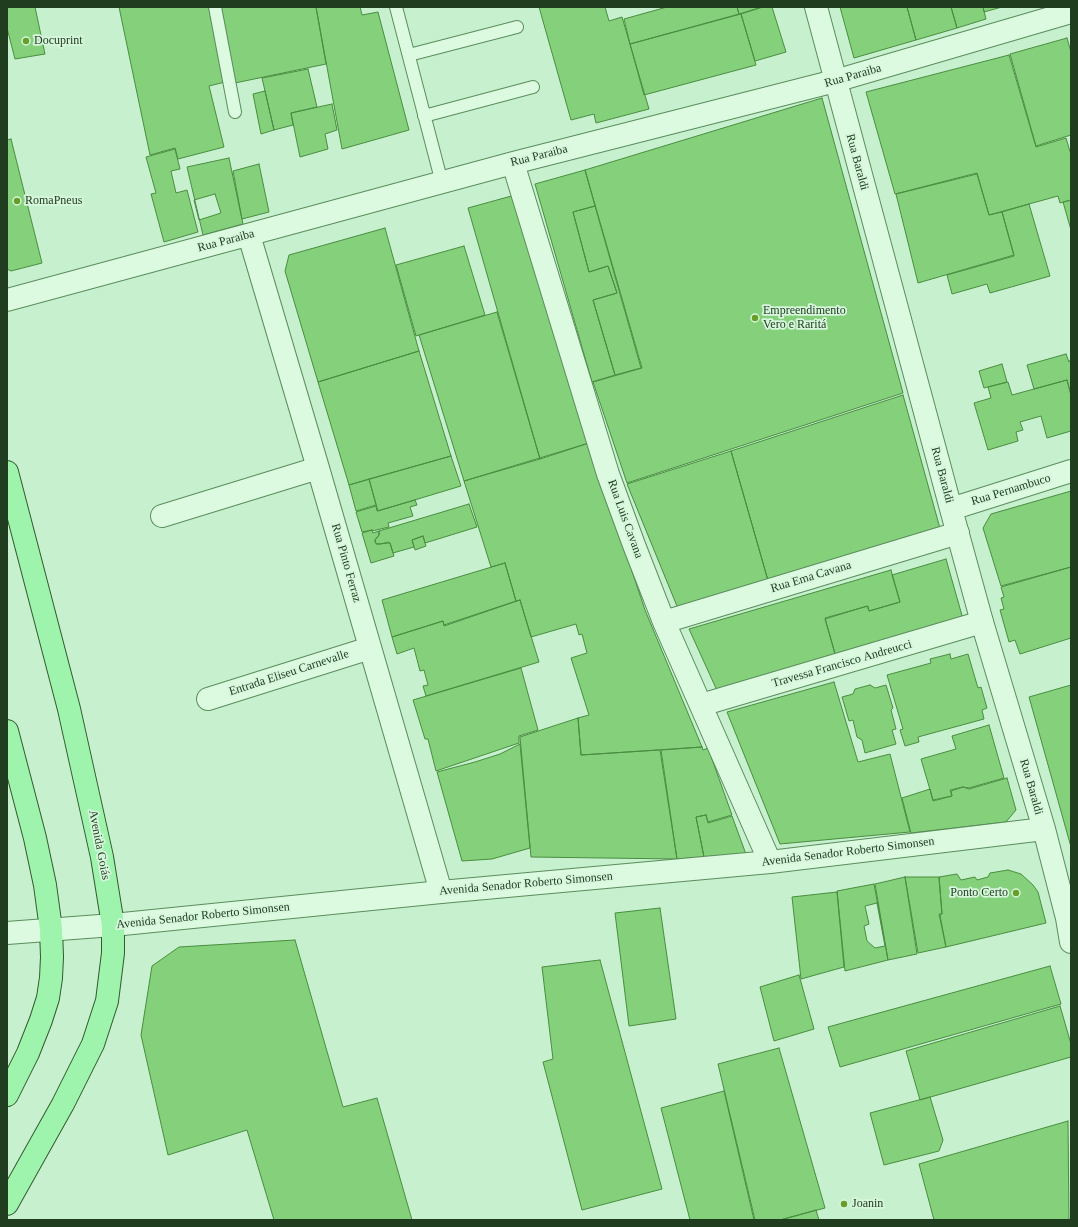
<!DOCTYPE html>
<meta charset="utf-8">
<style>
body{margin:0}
#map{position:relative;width:1078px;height:1227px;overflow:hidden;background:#c7f0ce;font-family:Georgia,serif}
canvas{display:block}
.frame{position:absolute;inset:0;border:8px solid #203d1f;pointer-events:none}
</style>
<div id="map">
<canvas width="1078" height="1227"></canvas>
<div class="frame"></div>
</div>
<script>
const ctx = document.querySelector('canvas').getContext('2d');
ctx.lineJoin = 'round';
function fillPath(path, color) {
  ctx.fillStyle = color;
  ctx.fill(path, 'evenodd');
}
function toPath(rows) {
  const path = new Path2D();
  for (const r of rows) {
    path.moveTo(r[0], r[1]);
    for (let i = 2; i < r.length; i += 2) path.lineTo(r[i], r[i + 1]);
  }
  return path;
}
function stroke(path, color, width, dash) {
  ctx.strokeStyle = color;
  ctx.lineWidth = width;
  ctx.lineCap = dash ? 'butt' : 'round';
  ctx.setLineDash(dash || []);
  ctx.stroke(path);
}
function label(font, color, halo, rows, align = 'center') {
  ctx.font = font + ' Georgia,serif';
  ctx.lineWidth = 3.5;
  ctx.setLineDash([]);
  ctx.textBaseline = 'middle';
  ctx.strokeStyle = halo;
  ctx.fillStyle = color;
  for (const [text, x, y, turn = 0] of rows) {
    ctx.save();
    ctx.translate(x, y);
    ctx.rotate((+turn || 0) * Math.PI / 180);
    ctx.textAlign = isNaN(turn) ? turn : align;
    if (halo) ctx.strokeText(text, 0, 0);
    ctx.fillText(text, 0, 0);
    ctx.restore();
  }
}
const building = toPath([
 [7,7,35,7,45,54,15,59,7,28,7,7],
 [119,7,210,7,225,82,209,86,224,147,178,159,175,148,150,155,119,7],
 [221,7,316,7,326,64,235,83,221,7],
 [316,7,360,7,362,15,378,12,409,130,342,149,316,7],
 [539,7,605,7,609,21,622,17,649,109,596,123,594,114,571,120,539,7],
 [667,7,737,7,739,14,630,44,624,19,667,7],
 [737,7,762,7,739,14,737,7],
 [763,7,772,7,786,52,755,61,741,14,763,7],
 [840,7,907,7,916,40,854,58,840,7],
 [907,7,951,7,957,28,916,40,907,7],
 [951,7,983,7,986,19,957,28,951,7],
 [983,7,1002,7,984,12,983,7],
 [741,14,756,65,644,95,630,44,741,14],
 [1067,38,1071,52,1071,135,1036,146,1010,54,1067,38],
 [1009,55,1036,147,1066,138,1071,155,1071,200,1060,203,1058,196,989,215,977,173,895,194,866,92,1009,55],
 [308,69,317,107,291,113,293,125,274,130,262,78,308,69],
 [265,91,274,130,261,134,253,94,265,91],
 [822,98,903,393,627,483,593,382,642,368,585,170,822,98],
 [332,104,337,130,325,134,328,149,300,157,291,113,332,104],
 [11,139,42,263,11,271,7,269,7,140,11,139],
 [175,149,180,169,171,171,176,193,187,190,198,232,164,242,151,194,156,193,146,157,175,149],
 [229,158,243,224,203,235,187,167,229,158],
 [259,164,269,212,242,219,233,171,259,164],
 [585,170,595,206,573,212,589,272,608,266,617,293,593,300,615,375,592,382,535,184,585,170],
 [977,174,989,215,1002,212,1014,255,918,283,896,194,977,174],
 [215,194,221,213,199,220,194,200,215,194],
 [515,195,589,443,540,459,468,208,515,195],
 [1071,200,1071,230,1063,202,1071,200],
 [1029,204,1050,276,990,293,987,284,952,294,947,275,1014,256,1002,212,1029,204],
 [595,206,641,368,615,375,593,300,617,293,608,266,589,272,573,212,595,206],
 [385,228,419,351,318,382,285,271,289,255,385,228],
 [464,246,485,315,416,336,396,265,464,246],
 [497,312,540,459,464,481,419,335,497,312],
 [419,351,451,456,349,485,318,382,419,351],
 [1066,354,1069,362,1071,359,1071,395,1067,380,1034,389,1027,365,1066,354],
 [1002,364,1007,382,984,388,979,371,1002,364],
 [1067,380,1071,395,1071,431,1047,438,1041,416,1020,422,1023,430,1016,432,1018,441,988,450,974,403,991,398,988,387,1008,382,1012,395,1067,380],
 [903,395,941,532,769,584,731,451,903,395],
 [589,443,645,610,702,747,581,755,578,718,589,715,571,658,587,653,582,634,579,635,576,624,531,637,520,600,516,601,505,563,491,567,464,481,589,443],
 [731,451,769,584,679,611,627,484,731,451],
 [451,456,461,486,378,511,369,479,451,456],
 [369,479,376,505,356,511,349,485,369,479],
 [1071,491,1071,567,1001,586,983,528,991,514,1071,491],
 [415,500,417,505,410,507,413,516,388,523,389,527,372,531,372,530,362,532,356,512,376,506,377,511,415,500],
 [469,504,477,527,425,543,423,536,412,540,414,547,393,553,390,543,377,544,375,542,375,540,379,535,379,531,469,504],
 [372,530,373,533,379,531,379,535,375,540,376,544,381,544,388,542,390,543,394,556,371,563,362,533,372,530],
 [423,536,426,546,415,550,412,540,423,536],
 [946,559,965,626,836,657,825,619,867,606,869,611,900,602,892,575,946,559],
 [505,563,516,601,444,625,443,621,392,637,382,600,505,563],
 [1071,567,1071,638,1020,654,1015,640,1009,642,1000,610,1004,609,1001,598,1004,597,1001,587,1071,567],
 [891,570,900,602,869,611,868,606,825,618,837,661,720,697,689,629,891,570],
 [520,600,539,662,426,696,423,686,428,685,424,670,420,671,414,648,397,654,392,637,443,621,444,626,520,600],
 [950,654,951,659,968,654,978,688,981,687,987,708,982,710,984,719,918,737,919,742,905,746,900,730,903,729,887,675,931,663,930,659,950,654],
 [521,668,538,730,519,736,519,743,436,771,428,739,425,739,413,700,521,668],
 [834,682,858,762,890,754,910,832,780,844,727,712,834,682],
 [870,685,875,688,886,685,893,708,891,710,896,729,892,730,896,744,865,753,862,740,857,737,853,720,849,721,842,697,853,694,855,689,870,685],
 [1071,685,1071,847,1029,697,1071,685],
 [578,718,581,755,660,750,677,859,531,857,520,737,578,718],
 [989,725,1004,778,969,788,963,787,950,790,952,796,933,800,921,759,956,749,952,736,989,725],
 [520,744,530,848,492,859,462,861,437,772,475,762,500,754,520,744],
 [702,747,703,750,708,748,732,815,708,822,706,815,696,817,704,857,677,859,661,750,702,747],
 [1007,778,1016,810,1006,822,911,833,902,798,930,789,933,801,952,796,951,791,963,787,969,789,1007,778],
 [706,815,708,823,732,816,747,857,704,857,696,817,706,815],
 [1008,870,1021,874,1033,885,1038,892,1046,923,946,947,940,915,942,914,939,877,957,874,961,880,975,877,977,880,988,877,990,873,1008,870],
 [905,877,917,954,888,960,875,884,905,877],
 [905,877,939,877,942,914,939,914,946,947,918,953,905,877],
 [874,884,888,960,845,971,837,891,874,884],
 [837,892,844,967,801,979,792,897,837,892],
 [877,903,885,946,875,948,867,941,864,926,869,924,865,906,877,903],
 [660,908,676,1019,629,1026,615,913,660,908],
 [295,940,343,1107,377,1098,412,1220,274,1220,247,1130,168,1155,141,1035,152,966,179,947,295,940],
 [600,960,662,1189,582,1210,543,1062,553,1059,542,967,600,960],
 [1050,966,1061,1004,840,1067,828,1027,1050,966],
 [799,975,814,1029,774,1041,760,987,799,975],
 [1060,1006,1071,1044,1071,1057,920,1100,906,1051,1060,1006],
 [779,1048,825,1208,780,1220,755,1220,718,1064,779,1048],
 [724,1091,754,1220,690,1220,661,1108,724,1091],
 [930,1097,943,1140,939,1151,884,1165,870,1113,930,1097],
 [1068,1121,1069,1220,934,1220,919,1164,1068,1121],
 [816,1210,819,1220,780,1220,816,1210]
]);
const service = toPath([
 [215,7,235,112],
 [396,7,442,183],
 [409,55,517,27],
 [424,116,533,87]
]);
const minor = toPath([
 [513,163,608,474,634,545,664,622,770,862],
 [249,235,318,468,441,892],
 [7,300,513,163,835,81,1071,12],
 [162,516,318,468],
 [664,622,958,533],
 [208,699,370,648],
 [701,705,982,622]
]);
const tertiary = toPath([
 [816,7,951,509,982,622,1044,829,1067,918,1071,942],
 [951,509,1071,471],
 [7,933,113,925,441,892,770,862,1044,829]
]);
const primary = toPath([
 [7,472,69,709,102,857,113,925,113,953,107,1001,93,1044,63,1104,7,1204],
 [7,731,35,838,45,885,51,929,52,957,51,978,48,998,41,1020,28,1053,7,1095]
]);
const markers = [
 [26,41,4,"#679e28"],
 [17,201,4,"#679e28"],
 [755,318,4,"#679e28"],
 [1016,893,4,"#679e28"],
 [844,1204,4,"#679e28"]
];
const poiNames = [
 ["Docuprint",34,41],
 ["RomaPneus",25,201],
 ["Empreendimento",763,311],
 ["Vero e Raritá",763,325],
 ["Ponto Certo",1008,893,"right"],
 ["Joanin",852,1204]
];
const streetNames = [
 ["Rua Paraiba",853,76,-16],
 ["Rua Paraiba",539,156,-14],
 ["Rua Baraldi",857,162,75],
 ["Rua Paraiba",226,241,-15],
 ["Rua Baraldi",942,475,75],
 ["Rua Pernambuco",1011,490,-17],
 ["Rua Luis Cavana",625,519,70],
 ["Rua Pinto Ferraz",346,563,74],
 ["Rua Ema Cavana",811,577,-17],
 ["Travessa Francisco Andreucci",842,664,-16],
 ["Entrada Eliseu Carnevalle",289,673,-18],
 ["Rua Baraldi",1031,787,74],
 ["Avenida Goiás",99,845,79],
 ["Avenida Senador Roberto Simonsen",848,852,-7],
 ["Avenida Senador Roberto Simonsen",526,884,-5],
 ["Avenida Senador Roberto Simonsen",203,916,-6]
];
fillPath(building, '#84d07b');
stroke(building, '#498d40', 1);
stroke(service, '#5b8d5c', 14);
stroke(minor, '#5b8d5c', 24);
stroke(tertiary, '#5b8d5c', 24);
stroke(primary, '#325b2f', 24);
stroke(service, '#dbfae0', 12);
stroke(minor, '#dbfae0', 22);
stroke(tertiary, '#dbfae0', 22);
stroke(primary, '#9ef4ac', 22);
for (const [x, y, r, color] of markers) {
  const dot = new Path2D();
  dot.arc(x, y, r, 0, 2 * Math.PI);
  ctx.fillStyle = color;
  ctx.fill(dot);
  stroke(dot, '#d7f7dd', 1.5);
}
label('12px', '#203d1f', '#d7f7dd', poiNames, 'left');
label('12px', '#203d1f', '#d7f7dd', streetNames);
</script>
